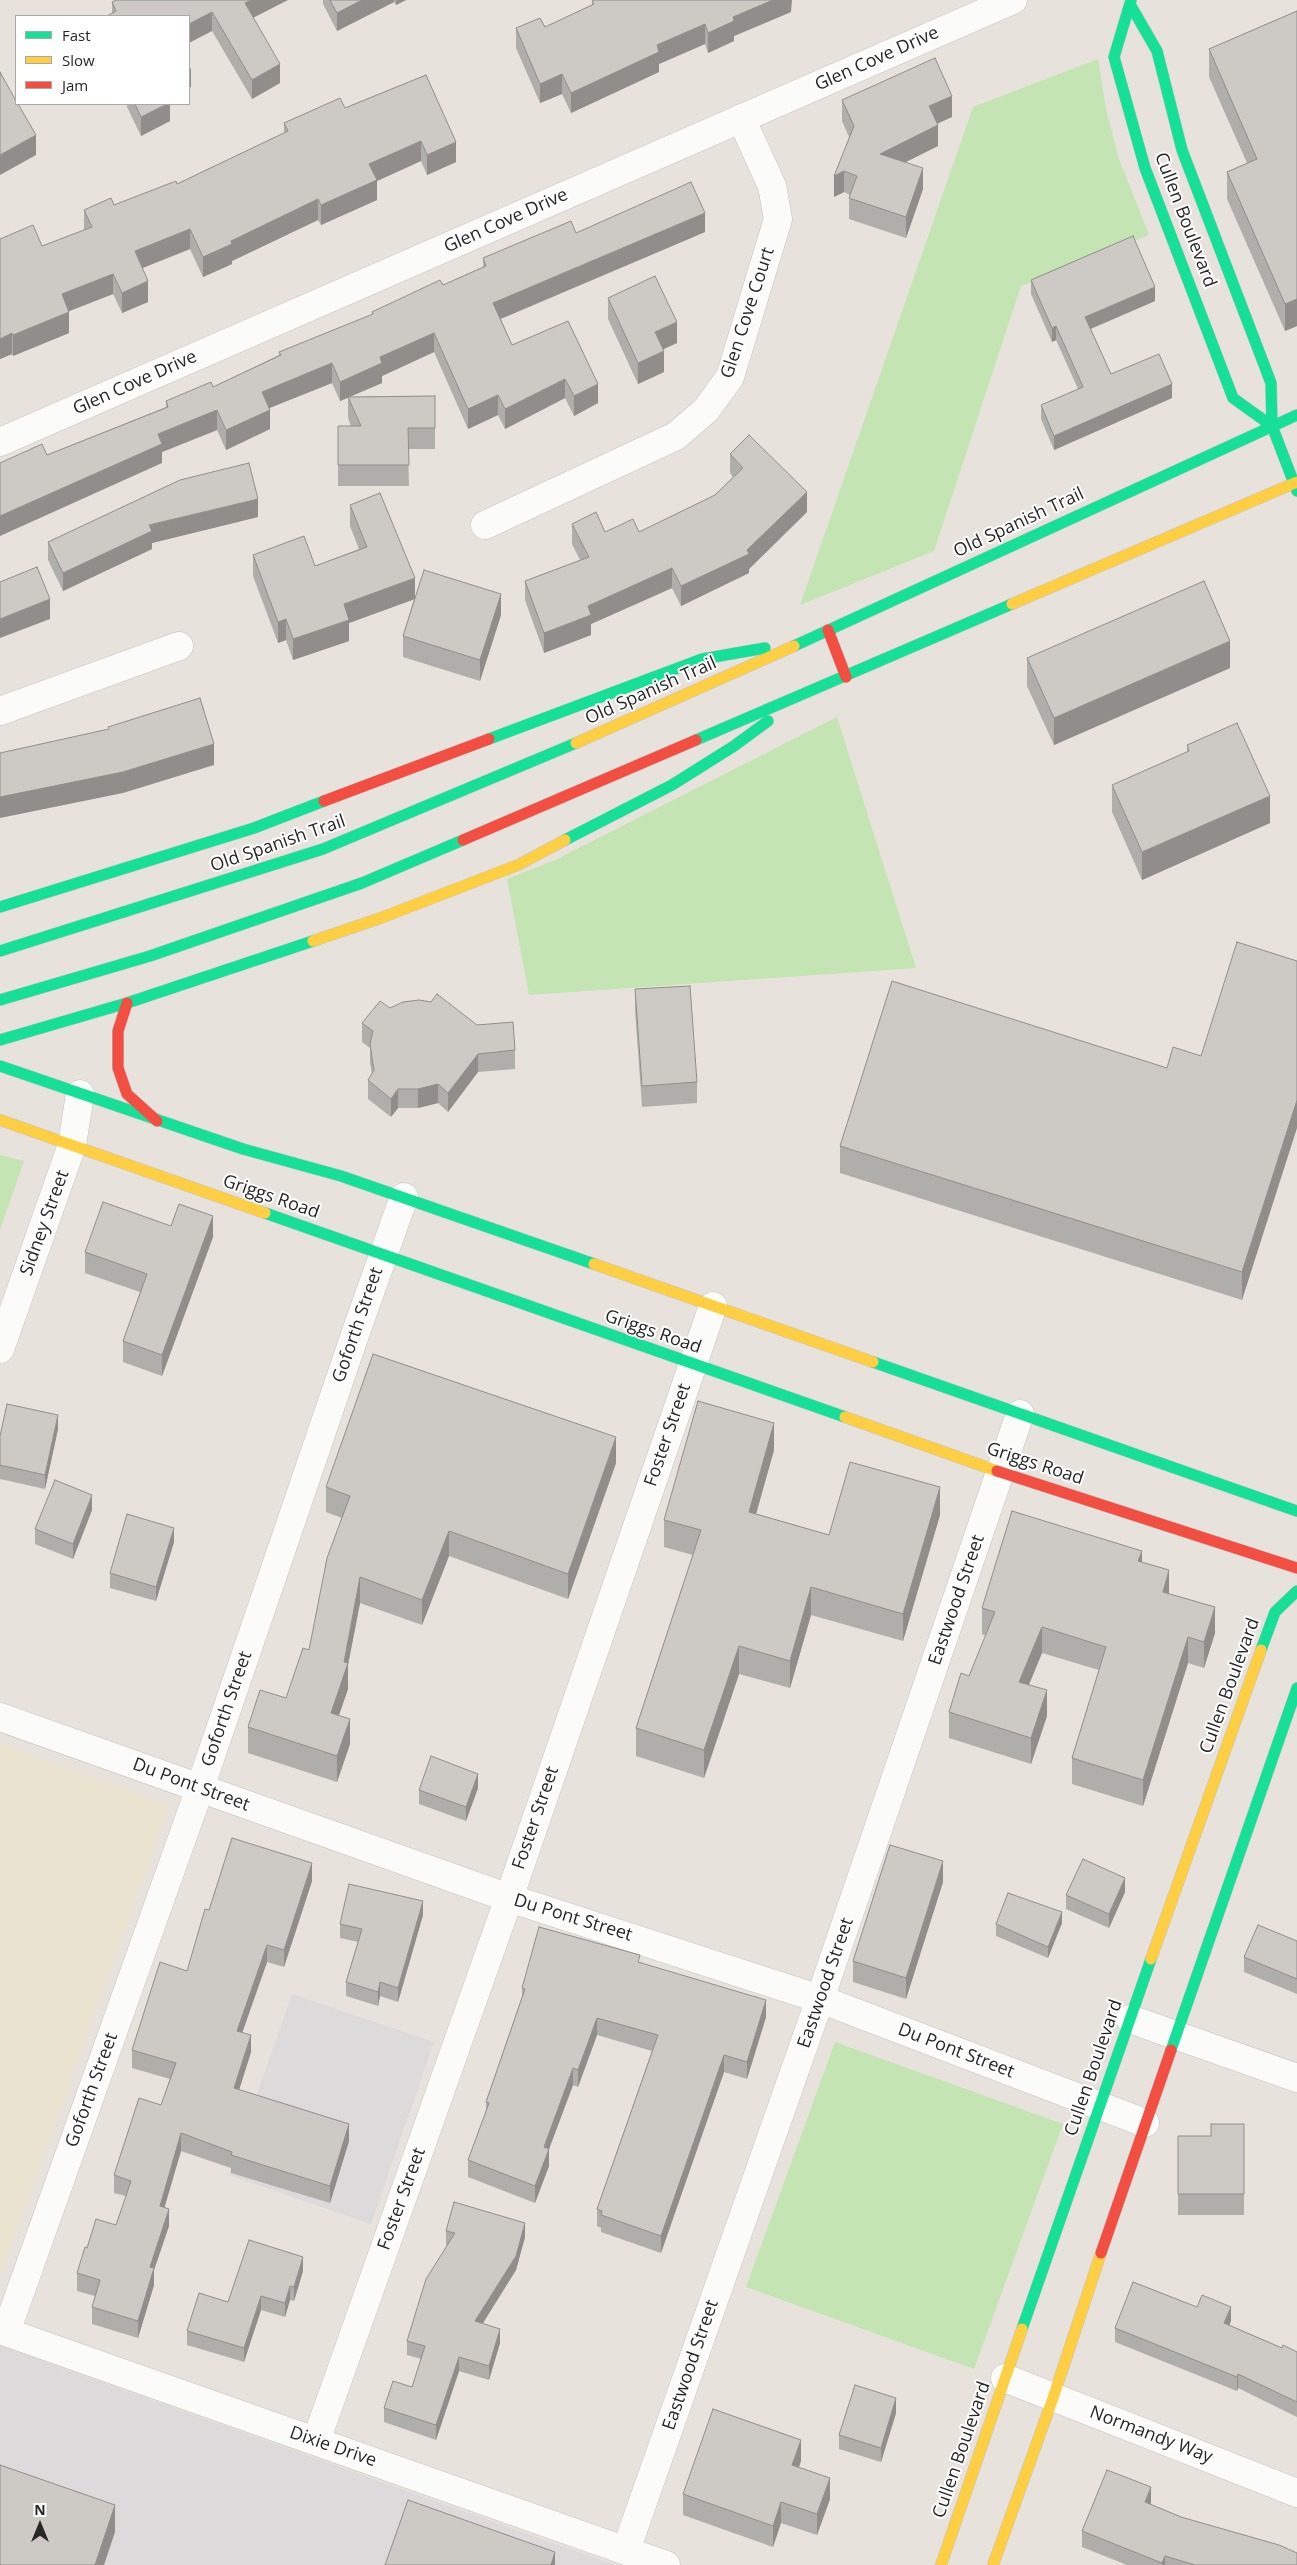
<!DOCTYPE html>
<style>
body{margin:0}
#map{position:relative;width:1297px;height:2565px;overflow:hidden;background:#e7e3dc;font-family:"Open Sans",sans-serif}
canvas{display:block}
.legend{position:absolute;left:15px;top:15px;width:175px;height:90px;box-sizing:border-box;background:#fff;border:1px solid #a9a9a9;margin:0;padding:6px 9px;list-style:none;font-size:15px;color:#272727}
.legend li{display:flex;align-items:center;gap:10px;height:25px}
.legend b{width:25px;border:1px solid #a9a9a9}
.north{position:absolute;left:15px;top:2500px;width:50px;height:50px;-webkit-text-stroke:4px #fff;paint-order:stroke;rotate:0deg;font-size:14px;font-weight:700;line-height:20px;text-align:center;color:#272727}
.north::after{content:'';display:block;margin:auto;width:18px;height:22px;background:#272727;clip-path:polygon(50% 0,100% 100%,50% 72%,0 100%)}
</style>
<div id="map">
<canvas width="1297" height="2565"></canvas>
<ul class="legend">
<li><b style="height:6px;background:#16e098"></b>Fast</li>
<li><b style="height:6px;background:#ffcf43"></b>Slow</li>
<li><b style="height:6px;background:#f24e42"></b>Jam</li>
</ul>
<div class="north">N</div>
</div>
<script>
const ctx = document.querySelector('canvas').getContext('2d');
ctx.lineJoin = 'round';
function fillPath(path, color) {
  ctx.fillStyle = color;
  ctx.fill(path, 'evenodd');
}
function toPath(rows) {
  const path = new Path2D();
  for (const r of rows) {
    path.moveTo(r[0], r[1]);
    for (let i = 2; i < r.length; i += 2) path.lineTo(r[i], r[i + 1]);
  }
  return path;
}
function stroke(path, color, width, dash) {
  ctx.strokeStyle = color;
  ctx.lineWidth = width;
  ctx.lineCap = dash ? 'butt' : 'round';
  ctx.setLineDash(dash || []);
  ctx.stroke(path);
}
function label(font, color, halo, rows, align = 'center') {
  ctx.font = font + ' "Open Sans",sans-serif';
  ctx.lineWidth = 4;
  ctx.setLineDash([]);
  ctx.textBaseline = 'middle';
  ctx.strokeStyle = halo;
  ctx.fillStyle = color;
  for (const [text, x, y, turn = 0] of rows) {
    ctx.save();
    ctx.translate(x, y);
    ctx.rotate((+turn || 0) * Math.PI / 180);
    ctx.textAlign = isNaN(turn) ? turn : align;
    if (halo) ctx.strokeText(text, 0, 0);
    ctx.fillText(text, 0, 0);
    ctx.restore();
  }
}
const industrial = toPath([
 [292,1994,434,2042,371,2224,229,2175],
 [0,2346,615,2565,0,2565]
]);
const education = toPath([
 [0,1744,169,1805,0,2276]
]);
const green = toPath([
 [1098,59,1106,109,1118,156,1149,235,1021,286,934,551,800,605,973,107],
 [837,717,916,968,529,995,507,879,555,860],
 [0,1155,24,1161,0,1230],
 [835,2042,1063,2124,974,2369,746,2287]
]);
const street = toPath([
 [0,442,1013,0],
 [485,525,676,436,706,410,730,377,778,219,772,186,741,118],
 [0,711,179,646],
 [0,1349,72,1145,80,1094],
 [0,1717,509,1898,820,1999,1145,2123],
 [1130,2019,1297,2078],
 [0,2330,666,2565],
 [6,2332,200,1788,358,1326,404,1197],
 [1005,2378,1297,2493],
 [316,2441,509,1898,713,1306],
 [626,2550,820,1999,1020,1414]
]);
const fast = toPath([
 [1131,0,1114,57,1145,168,1233,398,1272,426],
 [1131,6,1157,51,1182,150,1271,383,1272,426],
 [1272,426,1297,491],
 [794,646,1297,415],
 [489,739,702,659,765,648],
 [696,740,1012,604],
 [565,840,672,785,734,746,768,721],
 [0,907,254,828,324,801],
 [0,951,323,849,576,743],
 [0,1000,150,956,362,883,463,840],
 [0,1040,127,1003,313,941],
 [0,1066,243,1149,341,1176,594,1264],
 [265,1213,845,1417],
 [873,1362,1297,1511],
 [1261,1650,1275,1612,1297,1591],
 [1171,2050,1297,1688],
 [1022,2329,1151,1959]
]);
const slow = toPath([
 [1012,604,1297,482],
 [576,743,794,646],
 [313,941,378,919,518,865,565,840],
 [0,1120,265,1213],
 [594,1264,873,1362],
 [845,1417,997,1471],
 [1151,1959,1261,1650],
 [941,2565,1022,2329],
 [993,2565,1053,2398,1101,2253]
]);
const jam = toPath([
 [828,630,846,677],
 [324,801,489,739],
 [463,840,696,740],
 [127,1003,118,1031,118,1068,127,1094,157,1121],
 [997,1471,1297,1568],
 [1101,2253,1171,2050]
]);
const wall = toPath([
 [116,0,253,18,280,83,252,99,212,31,112,14,112,2],
 [323,0,406,0,396,5,394,2,337,31,323,4],
 [791,0,791,12,734,36,734,41,708,53,705,44,659,64,659,72,571,113,562,94,540,103,516,48,516,28,545,27,592,5,592,1],
 [1297,11,1297,326,1285,331,1227,199,1227,172,1247,163,1209,77,1209,49],
 [426,75,456,162,427,175,421,161,377,181,377,200,321,225,318,220,232,261,232,264,203,277,190,249,142,268,148,302,122,313,113,294,69,311,69,333,13,356,12,354,0,359,0,239,42,246,84,230,84,210,114,205,177,184,284,133,284,123,345,108],
 [842,100,952,117,937,124,938,146,905,162,923,189,906,238,849,219,849,198,850,195,844,192,834,197,849,137,842,121],
 [127,104,170,104,170,121,141,136,127,107],
 [705,232,501,319,512,345,568,321,598,403,574,416,565,398,505,429,498,415,468,429,434,352,382,376,382,383,349,397,435,396,435,449,408,449,409,486,338,486,338,426,351,426,348,418,348,398,340,401,332,383,269,408,270,429,226,450,217,430,162,452,162,463,47,455,166,407,166,401,213,387,279,355,279,352,372,315,372,312,443,285,483,267,483,258,576,233],
 [1031,280,1155,301,1091,329,1111,374,1172,398,1054,450,1041,419,1041,405,1078,389,1056,340,1052,342,1031,294],
 [608,298,677,343,663,349,664,372,638,384,608,319],
 [730,454,807,512,749,569,749,573,681,606,672,588,591,624,591,635,544,653,525,600,525,581,580,560,572,544,572,524,605,532,639,532,715,495,733,477,730,473],
 [350,505,415,596,501,615,480,681,403,657,403,636,414,599,349,623,349,641,293,660,286,640,278,643,253,576,253,555,315,566,359,549,350,526],
 [258,517,152,543,152,549,63,591,48,560,48,542],
 [1027,658,1230,668,1054,745,1027,686],
 [1187,745,1270,823,1142,880,1112,812,1112,785,1187,752],
 [1297,961,1242,1300,840,1173,840,1146,1167,1068,1201,1056],
 [635,989,697,1082,697,1103,642,1107,635,1010],
 [390,1008,477,1025,515,1050,515,1069,478,1072,448,1112,438,1103,418,1108,398,1108,391,1117,368,1099,368,1080,372,1074,370,1063,370,1048,362,1042,362,1023],
 [171,1226,213,1237,162,1376,123,1362,123,1341,140,1292,85,1273,85,1252],
 [58,1429,45,1489,0,1479,0,1436],
 [774,1450,756,1514,829,1535,940,1515,903,1641,811,1615,790,1688,739,1674,704,1778,636,1756,636,1728,693,1555,664,1547,664,1520],
 [616,1463,568,1599,449,1556,422,1625,360,1603,348,1665,348,1689,339,1715,350,1744,337,1782,248,1753,248,1727,286,1698,309,1650,342,1518,326,1512,326,1487],
 [92,1510,73,1559,35,1544,35,1529],
 [174,1542,156,1601,110,1588,110,1573],
 [1142,1562,1169,1594,1215,1633,1204,1668,1188,1663,1143,1806,1072,1784,1072,1758,1099,1670,1042,1653,1029,1685,1047,1716,1031,1764,949,1738,949,1712,969,1676,986,1636,982,1634,982,1608],
 [478,1788,466,1821,419,1804,419,1790],
 [312,1881,284,1967,267,1962,242,2032,251,2052,239,2090,349,2141,330,2203,231,2173,231,2168,181,2151,164,2207,169,2226,154,2270,154,2285,138,2338,92,2324,92,2307,95,2296,77,2291,77,2273,87,2248,116,2225,126,2196,114,2193,114,2175,161,2105,170,2079,132,2068,132,2050,187,1971,209,1910],
 [943,1882,906,1999,853,1982,853,1961],
 [1125,1892,1109,1928,1066,1909,1066,1895],
 [423,1915,398,2002,380,1996,378,2006,346,1996,346,1982,358,1942,340,1938,340,1924],
 [1062,1923,1048,1958,996,1936,996,1924],
 [1297,1941,1297,1994,1244,1972,1244,1957],
 [640,1962,766,2017,747,2079,724,2072,661,2253,601,2232,601,2228,597,2226,597,2209,652,2051,597,2035,578,2087,573,2085,549,2149,549,2166,535,2203,468,2177,468,2160,486,2113,486,2102,522,1997,522,1988],
 [1244,2124,1244,2215,1178,2215,1178,2136,1211,2136],
 [446,2231,525,2237,516,2270,482,2324,500,2343,489,2380,459,2371,436,2440,384,2422,384,2408,412,2387,421,2359,407,2355,407,2341,448,2245,446,2245],
 [303,2271,294,2301,290,2300,285,2317,261,2310,244,2362,187,2345,187,2331,228,2302],
 [1231,2321,1229,2325,1282,2348,1297,2352,1297,2417,1238,2388,1237,2391,1115,2342,1115,2328],
 [896,2413,881,2462,839,2449,839,2435],
 [801,2461,799,2467,830,2499,817,2535,781,2523,773,2547,683,2515,683,2494],
 [1151,2503,1150,2504,1297,2565,1127,2565,1082,2547,1082,2531]
]);
const shadedWall = toPath([
 [251,0,288,0,245,22,245,3],
 [362,0,394,0,394,2,337,31,337,13],
 [396,0,406,0,396,5],
 [773,0,792,0,791,12,734,36,734,41,708,53,708,33,733,17],
 [212,12,212,31,189,43,189,24],
 [705,24,705,44,659,64,659,72,571,113,571,93,657,45],
 [280,64,280,83,252,99,252,80],
 [191,68,191,87,189,88,189,69],
 [562,74,562,94,540,103,540,84],
 [952,96,952,117,929,127,929,106],
 [167,104,170,104,170,121,141,136,141,117],
 [938,125,938,146,880,175,880,154],
 [36,135,36,155,0,175,0,155],
 [421,141,421,161,377,181,377,200,321,225,321,205,369,164],
 [456,142,456,162,427,175,427,155],
 [923,168,923,189,906,238,906,217],
 [844,171,844,192,834,197,834,176],
 [318,199,318,220,232,261,232,264,203,277,203,257,231,241],
 [705,213,705,232,493,322,493,303],
 [190,229,190,249,135,271,135,251],
 [113,274,113,294,62,314,62,294],
 [148,281,148,302,122,313,122,293],
 [1155,287,1155,301,1085,331,1085,317],
 [1297,299,1297,326,1285,331,1285,304],
 [69,312,69,333,13,356,13,335],
 [677,322,677,343,655,353,655,332],
 [1056,326,1056,340,1052,342,1052,328],
 [12,333,12,354,0,359,0,339],
 [434,333,434,352,382,376,382,383,340,401,340,382,380,357],
 [664,351,664,372,638,384,638,363],
 [332,363,332,383,262,411,262,392],
 [565,379,565,398,505,429,505,409],
 [598,384,598,403,574,416,574,396],
 [1172,384,1172,398,1054,450,1054,436],
 [498,395,498,415,468,429,468,409],
 [217,410,217,430,162,452,162,463,0,536,0,516,158,434],
 [270,410,270,429,226,450,226,430],
 [807,492,807,512,749,569,749,573,681,606,681,586,747,550],
 [258,499,258,517,152,543,152,549,63,591,63,573,149,525],
 [672,568,672,588,591,624,591,635,544,653,544,633,588,606],
 [415,578,415,599,349,623,349,641,293,660,293,639,344,604],
 [501,594,501,615,480,681,480,660],
 [50,599,50,619,0,638,0,619],
 [286,619,286,640,278,643,278,622],
 [1230,641,1230,668,1054,745,1054,718],
 [214,744,214,765,123,793,0,818,0,797],
 [1270,796,1270,823,1142,880,1142,852],
 [478,1054,478,1072,448,1112,448,1093],
 [438,1084,438,1103,418,1108,418,1089],
 [398,1089,398,1108,391,1117,391,1099],
 [1297,1100,1297,1128,1242,1300,1242,1272],
 [213,1216,213,1237,162,1376,162,1355],
 [58,1415,58,1429,45,1489,45,1475],
 [774,1423,774,1450,749,1539,749,1512],
 [616,1437,616,1463,568,1599,568,1574],
 [940,1487,940,1515,903,1641,903,1614],
 [92,1495,92,1510,73,1559,73,1544],
 [174,1528,174,1542,156,1601,156,1587],
 [449,1531,449,1556,422,1625,422,1600],
 [1142,1551,1142,1577,1138,1561],
 [1169,1570,1169,1596,1163,1592],
 [360,1577,360,1603,348,1665,348,1689,331,1738,331,1713,344,1662],
 [811,1587,811,1615,790,1688,790,1661],
 [1215,1607,1215,1633,1204,1668,1204,1642],
 [1042,1627,1042,1653,1019,1708,1019,1682],
 [1188,1637,1188,1663,1143,1806,1143,1780],
 [739,1646,739,1674,704,1778,704,1750],
 [1047,1690,1047,1716,1031,1764,1031,1738],
 [350,1719,350,1744,337,1782,337,1756],
 [478,1774,478,1788,466,1821,466,1807],
 [943,1861,943,1882,906,1999,906,1978],
 [312,1863,312,1881,284,1967,284,1950],
 [1125,1878,1125,1892,1109,1928,1109,1914],
 [423,1901,423,1915,398,2002,398,1988],
 [1062,1912,1062,1923,1048,1958,1048,1947],
 [267,1945,267,1962,237,2048,237,2031],
 [380,1982,380,1996,378,2006,378,1992],
 [766,2000,766,2017,747,2079,747,2062],
 [597,2018,597,2035,578,2087,578,2070],
 [251,2035,251,2052,234,2106,234,2088],
 [724,2055,724,2072,661,2253,661,2236],
 [573,2068,573,2085,549,2149,549,2166,535,2203,535,2186,544,2147],
 [349,2124,349,2141,330,2203,330,2186],
 [181,2133,181,2151,160,2223,160,2206],
 [169,2209,169,2226,154,2270,154,2285,138,2338,138,2321,150,2267],
 [525,2223,525,2237,516,2270,475,2336,475,2321],
 [303,2257,303,2271,294,2301,294,2287],
 [290,2286,290,2300,285,2317,285,2303],
 [261,2296,261,2310,244,2362,244,2348],
 [1231,2307,1231,2321,1224,2337,1224,2323],
 [500,2329,500,2343,489,2380,489,2366],
 [459,2357,459,2371,436,2440,436,2425],
 [1238,2374,1238,2388,1237,2391,1237,2377],
 [896,2398,896,2413,881,2462,881,2448],
 [801,2440,801,2461,792,2486,792,2465],
 [830,2478,830,2499,817,2535,817,2514],
 [1151,2487,1151,2503,1145,2518,1145,2502],
 [781,2502,781,2523,773,2547,773,2526],
 [115,2505,115,2532,104,2565,95,2565],
 [555,2552,555,2565,551,2565],
 [1165,2556,1165,2565,1162,2565,1162,2563]
]);
const building = toPath([
 [116,0,251,0,245,3,280,64,252,80,212,12,189,24,189,16,107,16,116,11,112,2,116,0],
 [330,0,362,0,337,13,330,0],
 [594,0,773,0,733,17,734,21,708,33,705,24,657,45,659,52,571,93,562,74,540,84,516,28,540,18,545,27,594,4,592,1,594,0],
 [1297,11,1297,299,1285,304,1227,172,1257,159,1209,49,1297,11],
 [935,58,952,96,929,106,938,125,880,154,923,168,906,217,849,198,857,176,844,171,834,176,854,126,842,100,935,58],
 [0,72,16,101,16,104,18,104,36,135,0,155,0,72],
 [426,75,456,142,427,155,421,141,369,164,377,180,321,205,318,199,231,241,232,244,203,257,190,229,135,251,148,281,122,293,113,274,62,294,69,312,13,335,12,333,0,339,0,239,33,225,42,246,92,227,84,210,111,198,114,205,176,181,177,184,288,131,284,123,340,98,345,108,426,75],
 [135,104,167,104,141,117,135,104],
 [691,182,705,213,493,303,512,345,568,321,598,384,574,396,565,379,505,409,498,395,468,409,434,333,380,357,382,363,340,382,332,363,262,392,270,410,226,430,217,410,158,434,162,444,0,516,0,463,42,444,47,455,168,407,166,401,211,382,213,387,281,355,279,352,373,314,372,312,440,280,443,285,486,266,483,258,571,221,576,233,691,182],
 [1133,236,1155,287,1085,317,1111,374,1159,354,1172,384,1054,436,1041,405,1083,387,1056,326,1052,328,1031,280,1133,236],
 [655,276,677,322,655,332,664,351,638,363,608,298,655,276],
 [435,396,435,428,408,428,409,465,338,465,338,426,361,426,348,397,435,396],
 [749,435,807,492,747,550,749,554,681,586,672,568,588,606,591,615,544,633,525,581,589,557,572,524,596,512,605,532,633,519,639,532,715,495,743,468,730,454,749,435],
 [249,463,258,499,149,525,152,531,63,573,48,542,180,480,249,463],
 [380,493,415,578,344,604,349,620,293,639,286,619,278,622,253,555,304,536,315,566,367,547,350,505,380,493],
 [37,567,50,599,0,619,0,582,37,567],
 [424,570,501,594,480,660,403,636,424,570],
 [1204,581,1230,641,1054,718,1027,658,1204,581],
 [200,698,214,744,123,772,0,797,0,753,109,729,108,727,200,698],
 [1237,723,1270,796,1142,852,1112,785,1189,751,1187,745,1237,723],
 [1237,942,1297,961,1297,1100,1242,1272,840,1146,892,981,1167,1068,1173,1047,1201,1056,1237,942],
 [690,986,697,1082,642,1086,635,989,690,986],
 [437,994,477,1025,513,1022,515,1050,478,1054,448,1093,438,1084,418,1089,398,1089,391,1099,368,1080,374,1070,370,1044,373,1031,362,1023,380,1001,390,1008,403,1002,419,1000,431,1002,437,994],
 [103,1202,171,1226,179,1204,213,1216,162,1355,123,1341,147,1274,85,1252,103,1202],
 [373,1354,616,1437,568,1574,449,1531,422,1600,360,1577,344,1662,348,1663,331,1713,350,1719,337,1756,248,1727,260,1690,286,1698,303,1648,309,1650,327,1558,350,1496,326,1487,373,1354],
 [698,1401,774,1423,749,1512,829,1535,850,1462,940,1487,903,1614,811,1587,790,1661,739,1646,704,1750,636,1728,701,1530,664,1520,698,1401],
 [7,1404,58,1415,45,1475,0,1465,0,1436,7,1404],
 [55,1480,92,1495,73,1544,35,1529,55,1480],
 [1012,1511,1142,1551,1138,1561,1169,1570,1163,1592,1215,1607,1204,1642,1188,1637,1143,1780,1072,1758,1106,1647,1042,1627,1019,1682,1047,1690,1031,1738,949,1712,961,1673,969,1676,995,1612,982,1608,1012,1511],
 [127,1514,174,1528,156,1587,110,1573,127,1514],
 [431,1756,478,1774,466,1807,419,1790,431,1756],
 [232,1838,312,1863,284,1950,267,1945,237,2031,251,2035,234,2088,349,2124,330,2186,231,2155,232,2152,181,2133,160,2206,169,2209,150,2267,154,2268,138,2321,92,2307,100,2280,77,2273,85,2247,87,2248,96,2219,116,2225,131,2181,114,2175,139,2098,161,2105,176,2063,132,2050,160,1962,187,1971,205,1909,209,1910,232,1838],
 [890,1845,943,1861,906,1978,853,1961,890,1845],
 [1083,1859,1125,1878,1109,1914,1066,1895,1083,1859],
 [349,1884,423,1901,398,1988,380,1982,378,1992,346,1982,362,1929,340,1924,349,1884],
 [1008,1893,1062,1912,1048,1947,996,1924,1008,1893],
 [1258,1925,1297,1941,1297,1979,1244,1957,1258,1925],
 [539,1927,640,1955,638,1962,766,2000,747,2062,724,2055,661,2236,601,2215,602,2211,597,2209,658,2035,597,2018,578,2070,573,2068,544,2147,549,2149,535,2186,468,2160,489,2103,486,2102,525,1989,522,1988,539,1927],
 [1211,2124,1244,2124,1244,2194,1178,2194,1178,2136,1211,2136,1211,2124],
 [454,2202,525,2223,516,2256,475,2321,500,2329,489,2366,459,2357,436,2425,384,2408,393,2381,412,2387,425,2346,407,2341,426,2279,455,2233,446,2231,454,2202],
 [249,2240,303,2257,294,2287,290,2286,285,2303,261,2296,244,2348,187,2331,199,2293,228,2302,249,2240],
 [1133,2282,1197,2307,1202,2295,1231,2307,1224,2323,1282,2348,1283,2345,1297,2352,1297,2402,1238,2374,1237,2377,1115,2328,1133,2282],
 [855,2385,896,2398,881,2448,839,2435,855,2385],
 [713,2409,801,2440,792,2465,830,2478,817,2514,781,2502,773,2526,683,2494,713,2409],
 [0,2465,115,2505,95,2565,0,2565,0,2465],
 [1107,2470,1151,2487,1145,2502,1181,2517,1279,2545,1297,2553,1297,2565,1195,2565,1165,2556,1162,2563,1082,2531,1107,2470],
 [408,2500,555,2552,551,2565,385,2565,408,2500]
]);
const streetNames = [
 ["Glen Cove Drive",877,59,-24],
 ["Cullen Boulevard",1185,220,69],
 ["Glen Cove Drive",506,221,-24],
 ["Glen Cove Court",748,313,-72],
 ["Glen Cove Drive",135,383,-24],
 ["Old Spanish Trail",1019,523,-25],
 ["Old Spanish Trail",651,691,-24],
 ["Old Spanish Trail",278,844,-19],
 ["Griggs Road",271,1197,19],
 ["Sidney Street",45,1223,-70],
 ["Goforth Street",358,1325,-71],
 ["Griggs Road",653,1332,19],
 ["Foster Street",668,1435,-71],
 ["Griggs Road",1035,1464,18],
 ["Eastwood Street",957,1600,-71],
 ["Cullen Boulevard",1230,1686,-70],
 ["Goforth Street",227,1709,-71],
 ["Du Pont Street",191,1785,20],
 ["Foster Street",536,1818,-71],
 ["Du Pont Street",573,1918,17],
 ["Eastwood Street",826,1983,-71],
 ["Du Pont Street",956,2051,21],
 ["Cullen Boulevard",1094,2068,-71],
 ["Goforth Street",92,2090,-70],
 ["Foster Street",402,2199,-70],
 ["Eastwood Street",691,2365,-71],
 ["Normandy Way",1151,2435,21],
 ["Dixie Drive",333,2447,19],
 ["Cullen Boulevard",962,2450,-71]
];
fillPath(industrial, '#dddadb');
fillPath(education, '#eae3d0');
fillPath(green, '#c5e4b3');
stroke(street, '#c4c2c2', 29);
stroke(fast, '#c4c2c2', 12);
stroke(slow, '#c4c2c2', 12);
stroke(jam, '#c4c2c2', 12);
stroke(street, '#fbfbfa', 28);
stroke(fast, '#16e098', 11);
stroke(slow, '#ffcf43', 11);
stroke(jam, '#f24e42', 11);
fillPath(wall, '#b0aeaa');
fillPath(shadedWall, '#908d8b');
fillPath(building, '#cdcac6');
stroke(building, '#908d8b', 1);
label('18px', '#272727', '#fff', streetNames);
</script>
